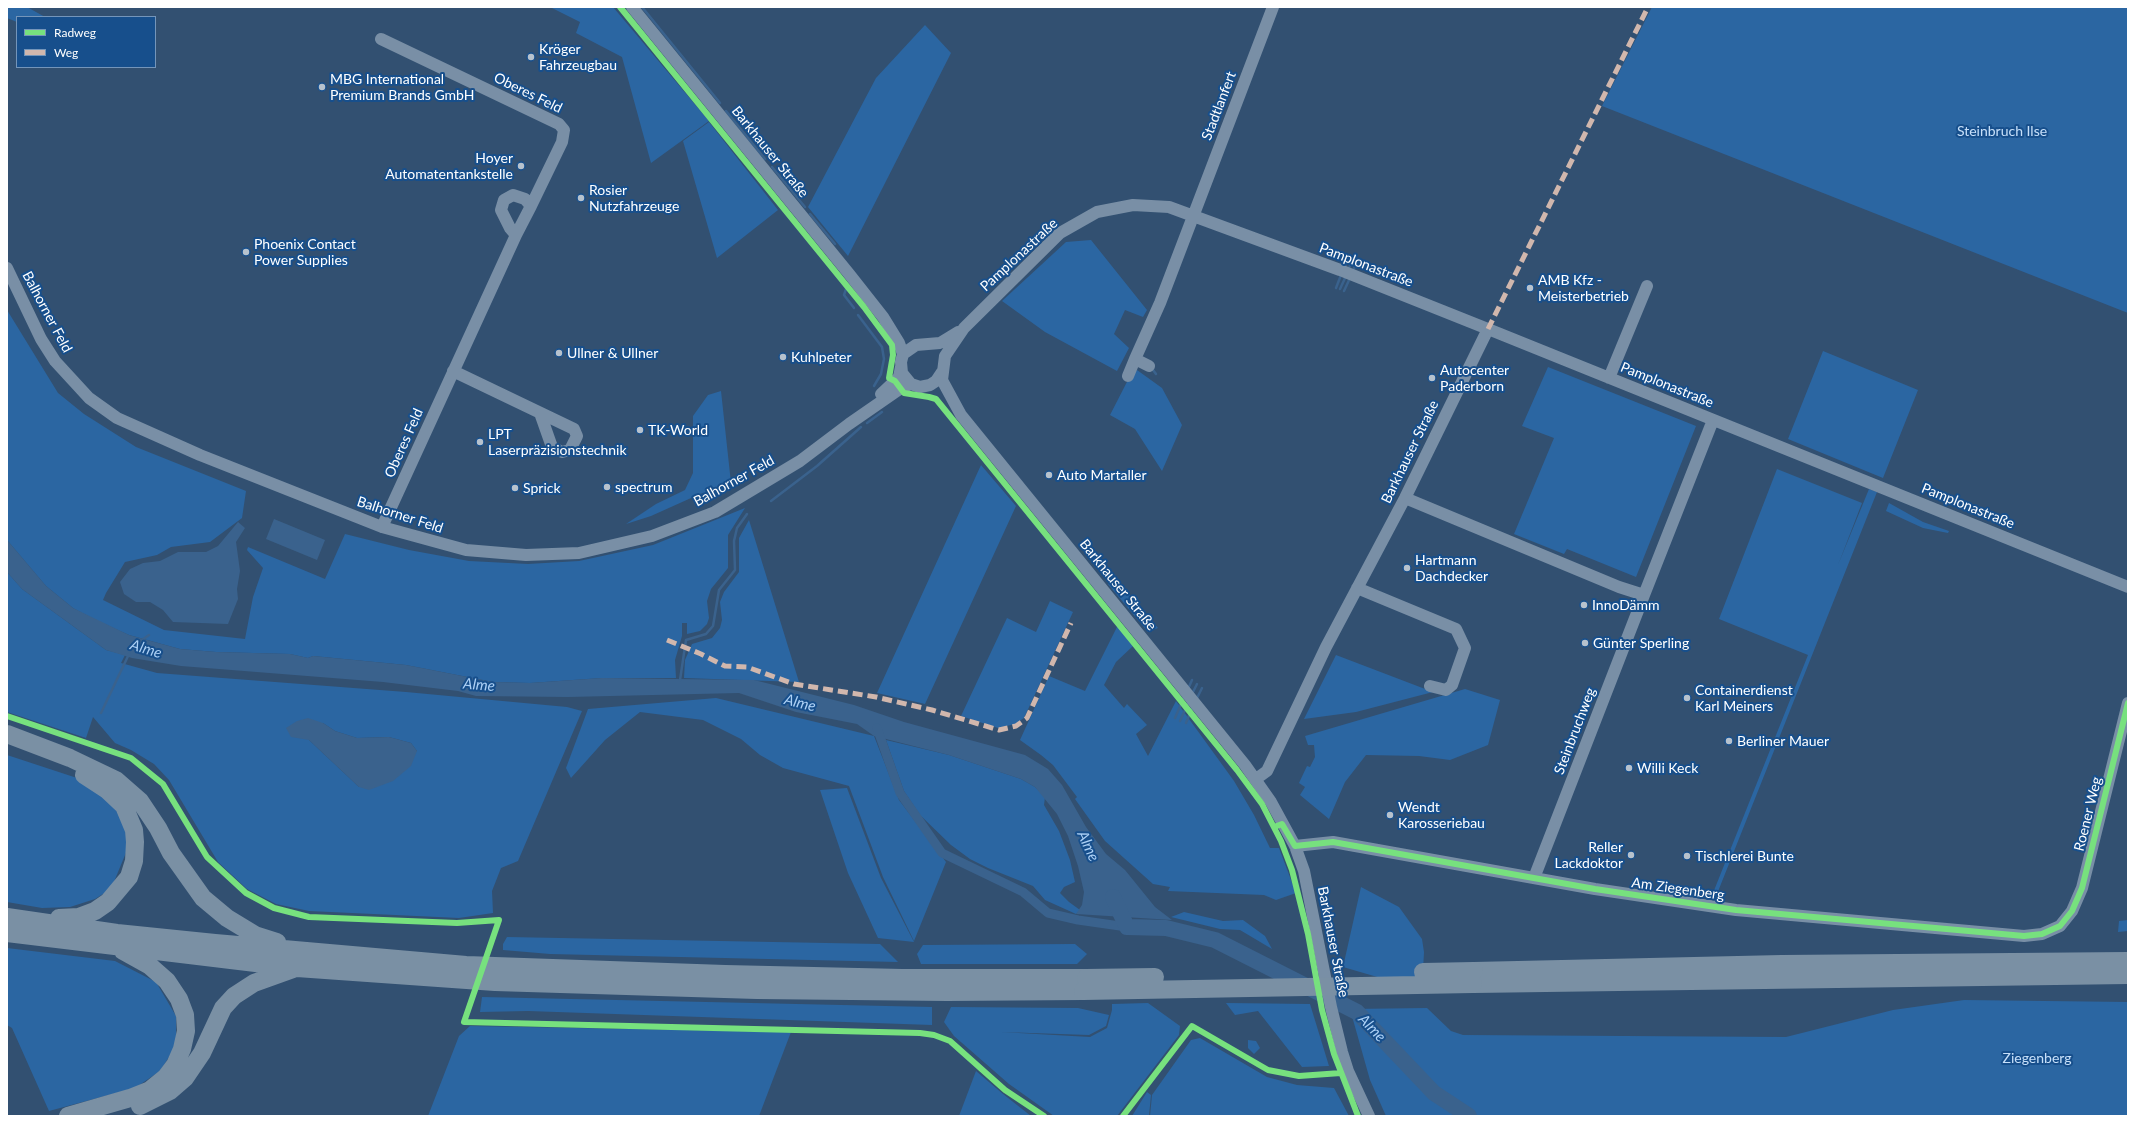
<!DOCTYPE html>
<meta charset="utf-8">
<style>
body{margin:0}
#map{position:relative;width:2135px;height:1123px;overflow:hidden;background:#325071;font-family:Lato,sans-serif}
canvas{display:block}
.frame{position:absolute;inset:0;border:8px solid #fff;pointer-events:none}
.legend{position:absolute;left:16px;top:16px;width:140px;height:52px;box-sizing:border-box;background:#174f8c;border:1px solid #7495ba;margin:0;padding:5px 7px;list-style:none;font-size:12px;color:#fff}
.legend li{display:flex;align-items:center;gap:8px;height:20px}
.legend b{width:20px;border:1px solid #7495ba}
</style>
<div id="map">
<canvas width="2135" height="1123"></canvas>
<div class="frame"></div>
<ul class="legend">
<li><b style="height:5px;background:#77e17e"></b>Radweg</li>
<li><b style="height:5px;background:#d1b7ad"></b>Weg</li>
</ul>
</div>
<script>
const ctx = document.querySelector('canvas').getContext('2d');
ctx.lineJoin = 'round';
function fillPath(path, color) {
  ctx.fillStyle = color;
  ctx.fill(path, 'evenodd');
}
function toPath(rows) {
  const path = new Path2D();
  for (const r of rows) {
    path.moveTo(r[0], r[1]);
    for (let i = 2; i < r.length; i += 2) path.lineTo(r[i], r[i + 1]);
  }
  return path;
}
function stroke(path, color, width, dash) {
  ctx.strokeStyle = color;
  ctx.lineWidth = width;
  ctx.lineCap = dash ? 'butt' : 'round';
  ctx.setLineDash(dash || []);
  ctx.stroke(path);
}
function label(font, color, halo, rows, align = 'center') {
  ctx.font = font + ' Lato,sans-serif';
  ctx.lineWidth = 4;
  ctx.setLineDash([]);
  ctx.textBaseline = 'middle';
  ctx.strokeStyle = halo;
  ctx.fillStyle = color;
  for (const [text, x, y, turn = 0] of rows) {
    ctx.save();
    ctx.translate(x, y);
    ctx.rotate((+turn || 0) * Math.PI / 180);
    ctx.textAlign = isNaN(turn) ? turn : align;
    if (halo) ctx.strokeText(text, 0, 0);
    ctx.fillText(text, 0, 0);
    ctx.restore();
  }
}
const green = toPath([
 [7,7,27,7,45,17,17,17,17,22,7,18],
 [550,7,613,7,709,121,651,163,622,57,576,33,580,22],
 [1652,7,2128,7,2128,313,1602,106],
 [925,25,951,53,848,256,808,207,876,78],
 [709,122,778,210,717,258,683,141],
 [1091,240,1147,310,1143,317,1125,310,1114,334,1129,348,1117,371,1045,332,1002,301,1066,242],
 [7,310,58,393,84,414,136,447,246,491,242,518,210,542,171,547,157,555,125,562,106,593,103,600,164,630,245,639,253,597,263,568,247,550,248,547,325,579,345,534,409,550,469,561,528,564,579,561,653,545,745,508,728,535,728,568,711,589,707,601,709,618,707,624,700,631,687,634,687,623,682,623,682,636,675,660,676,678,602,678,530,683,493,682,406,665,313,656,308,658,290,654,216,652,180,649,129,635,93,619,73,608,46,586,7,540],
 [1823,351,1918,390,1883,478,1788,439],
 [1548,367,1696,426,1636,577,1567,549,1564,554,1514,534,1554,438,1522,426],
 [1137,370,1162,388,1182,425,1162,471,1135,429,1110,415,1129,378],
 [721,391,731,483,726,487,700,494,651,516,626,524,656,504,685,490,693,473,693,416,708,395],
 [981,465,1016,506,925,704,877,693],
 [1777,469,1862,503,1838,565,1869,489,1877,492,1715,899,1711,898,1808,655,1719,619],
 [1889,503,1923,522,1949,531,1948,533,1923,528,1886,511],
 [749,520,799,682,684,678,685,660,692,644,712,638,720,628,722,620,720,602,724,592,739,572,739,538],
 [7,572,22,589,106,650,125,655,121,663,157,673,406,692,567,707,582,711,518,861,501,868,492,891,493,913,459,918,309,911,276,904,247,889,218,862,169,780,154,764,131,750,115,743,93,717,86,738,7,712],
 [323,723,335,731,357,738,389,737,411,743,417,751,359,787,309,740],
 [1113,575,1158,628,1148,632,1108,584],
 [1050,601,1073,612,1024,718,1015,724,998,728,961,716,1007,618,1036,632],
 [1118,625,1133,646,1116,662,1104,685,1124,708,1127,704,1147,725,1136,734,1148,756,1176,701,1234,781,1254,815,1270,848,1279,848,1296,893,1276,900,1264,895,1168,891,1170,887,1153,884,1105,841,1075,799,1077,797,1053,765,1041,755,1020,740,1049,676,1085,691],
 [1336,655,1433,692,1356,712,1304,719],
 [1465,689,1500,700,1488,745,1450,760,1419,756,1366,755,1345,782,1329,819,1300,795,1305,787,1299,783,1307,766,1310,767,1315,757,1314,745,1308,745,1305,736],
 [716,698,874,736,899,800,946,862,914,941,883,877,849,786,783,768,760,755,741,739,703,720,640,712,605,740,571,778,566,768,588,709],
 [886,740,949,755,1021,779,1035,787,1045,797,1044,805,1059,831,1070,860,1075,882,1064,887,1060,893,1069,902,1080,910,1076,914,1045,900,1033,886,988,868,970,859,951,845,920,815,904,791],
 [7,755,77,778,96,788,122,817,130,843,111,889,95,899,70,907,42,908,7,902],
 [847,788,881,878,914,942,878,938,848,873,820,790],
 [1361,887,1399,907,1422,939,1424,952,1422,990,1343,967],
 [1184,912,1223,921,1243,920,1265,936,1272,949,1240,930,1220,929,1171,917],
 [2128,920,2128,931,2118,932,2119,921],
 [507,937,880,944,898,962,550,954,503,950,503,944],
 [1075,944,1087,954,1077,964,921,964,917,954,923,945],
 [7,948,115,961,156,982,176,1016,176,1046,160,1071,135,1088,49,1111,12,1028,7,1025],
 [482,997,932,1007,932,1025,528,1011,480,1012],
 [1964,1000,2128,1002,2128,1116,1386,1116,1370,1080,1350,1009,1427,1008,1451,1031,1463,1035,1786,1037,1893,1010],
 [1148,1003,1180,1026,1179,1035,1117,1116,1054,1116,1009,1084,954,1036,944,1022,951,1007,1078,1008,1109,1015,1106,1026,1089,1035,1001,1032,1090,1037,1107,1028,1112,1010,1112,1004],
 [1226,1003,1310,1004,1329,1066,1302,1067,1258,1011,1235,1015],
 [470,1026,791,1032,759,1116,428,1116,459,1036],
 [1200,1038,1267,1077,1297,1085,1334,1088,1349,1116,1150,1116,1152,1095,1191,1040],
 [1248,1040,1256,1041,1260,1048,1254,1054,1248,1048],
 [976,1071,1003,1094,1031,1116,959,1116],
 [1147,1092,1151,1095,1149,1116,1132,1116]
]);
const water = toPath([
 [274,519,325,540,317,560,266,539],
 [238,522,245,528,236,542,240,571,237,589,238,599,228,624,173,622,163,610,150,602,136,602,124,594,120,582,130,569,143,563,160,561,178,552,206,552,218,546],
 [7,540,46,586,73,608,129,635,180,649,216,652,290,654,308,658,313,656,406,665,493,682,530,683,602,678,754,680,854,705,904,722,1025,755,1048,769,1062,785,1086,827,1106,854,1125,870,1155,907,1172,920,1076,914,1082,905,1084,892,1078,866,1068,836,1057,814,1035,787,1021,779,949,755,874,736,857,724,796,712,739,693,568,697,476,696,458,691,383,682,181,666,132,658,106,650,22,589,7,572],
 [308,718,323,723,335,731,357,738,389,737,411,743,417,751,411,766,393,781,369,790,359,787,309,740,291,737,286,728,297,721]
]);
const stream = toPath([
 [642,7,720,103],
 [726,111,765,159],
 [772,167,805,207],
 [810,214,835,244],
 [1344,269,1348,258],
 [1348,270,1353,259],
 [1353,271,1357,261],
 [1336,288,1341,275],
 [846,289,844,295,854,308],
 [1340,289,1346,276],
 [1344,291,1350,278],
 [858,315,882,347,884,359,881,374,874,386],
 [1153,370,1156,374],
 [867,423,882,412],
 [771,501,817,466,861,427],
 [142,640,149,635],
 [680,680,686,640,706,634,713,626,719,590,735,570,734,541,737,528,747,514],
 [1188,689,1192,680],
 [1192,694,1197,684],
 [1197,698,1202,688],
 [101,713,129,654],
 [1175,718,1184,697],
 [1180,721,1189,701],
 [1186,723,1193,706]
]);
const canal = toPath([
 [877,728,900,793,942,853,1023,892,1048,913,1078,920,1127,927]
]);
const river = toPath([
 [1113,897,1127,927,1166,928,1215,940,1357,1012,1434,1093,1469,1116]
]);
const minor = toPath([
 [632,7,850,275,883,317,899,343,903,354],
 [381,39,559,124,564,130,562,142,531,206],
 [7,268,41,339,55,361,89,398,117,418,200,455,382,527,466,550,526,555,579,553,652,536,715,512,800,461,849,424,901,388,911,384],
 [1149,366,1135,359,1160,303,1273,7],
 [453,371,574,429,577,436,570,450,562,452,552,447,540,413],
 [942,372,936,381,930,385,920,387,911,384,902,373,901,362,903,354,916,345,940,343,958,332],
 [1128,376,1135,359],
 [1609,378,1647,286],
 [881,394,899,377,901,367],
 [1405,498,1619,587,1644,595,1534,878],
 [382,527,516,235,510,228,501,210,504,200,513,195,525,199,531,206,516,235],
 [1357,588,1456,629,1465,648,1452,685,1446,690,1430,686],
 [1644,595,1713,420],
 [1256,779,1267,771,1326,647,1405,498,1488,329],
 [1295,846,1333,842,1595,889,1736,910,2024,936,2042,934,2060,926,2072,911,2082,888,2128,703],
 [1369,1116,1348,1071,1342,1052,1331,1007,1304,871,1295,846,1271,802,1245,765,961,415,942,380,945,356,964,328,1060,233,1097,212,1133,205,1169,207,1340,270,1488,329,2128,587]
]);
const highway = toPath([
 [7,734,70,758,116,780,140,801,158,828,171,853,203,898,227,918,255,935,277,942],
 [7,917,117,933,215,943,466,965,725,974,902,978,1086,978],
 [59,918,79,917,95,911,108,902,129,877,134,861,135,842,134,830,124,806,107,790,84,775],
 [7,933,297,968,495,982,757,990,947,992,1083,991],
 [1474,971,1782,964,2128,961],
 [1473,984,2128,975],
 [140,1106,170,1091,185,1078,202,1053,223,1008,234,996,254,983,293,969],
 [68,1116,130,1098,150,1090,166,1077,175,1065,182,1049,186,1031,185,1015,179,999,167,981,150,966,123,951]
]);
const highwayBridge = toPath([
 [1423,972,1474,971],
 [1086,978,1155,977],
 [1083,991,1473,984]
]);
const quiet = toPath([
 [1488,329,1648,7],
 [667,640,701,654,725,666,747,667,794,684,876,697,932,710,999,730,1016,726,1027,718,1071,623]
]);
const cycleway = toPath([
 [620,7,864,307,892,345,893,355,889,378,895,381,904,393,929,397,936,399,1237,770,1262,804,1281,841,1292,870,1308,934,1322,1010,1334,1054,1358,1116],
 [7,716,131,758,163,784,207,857,246,893,274,908,309,917,457,923,499,920,464,1022,920,1033,934,1035,950,1041,1005,1090,1044,1116],
 [1274,827,1282,824,1295,846,1333,842,1595,889,1736,910,2024,936,2042,934,2060,926,2072,911,2082,888,2128,703],
 [1123,1116,1192,1026,1268,1070,1299,1076,1341,1073]
]);
const markers = [
 [531,57,4,"#b7c2cd"],
 [322,87,4,"#b7c2cd"],
 [521,166,4,"#b7c2cd"],
 [581,198,4,"#b7c2cd"],
 [246,252,4,"#b7c2cd"],
 [1530,288,4,"#b7c2cd"],
 [559,353,4,"#b7c2cd"],
 [783,357,4,"#b7c2cd"],
 [1432,378,4,"#b7c2cd"],
 [640,430,4,"#b7c2cd"],
 [480,442,4,"#b7c2cd"],
 [1049,475,4,"#b7c2cd"],
 [607,487,4,"#b7c2cd"],
 [515,488,4,"#b7c2cd"],
 [1407,568,4,"#b7c2cd"],
 [1584,605,4,"#b7c2cd"],
 [1585,643,4,"#b7c2cd"],
 [1687,698,4,"#b7c2cd"],
 [1729,741,4,"#b7c2cd"],
 [1629,768,4,"#b7c2cd"],
 [1390,815,4,"#b7c2cd"],
 [1631,855,4,"#b7c2cd"],
 [1687,856,4,"#b7c2cd"]
];
const poiNames = [
 ["Kröger",539,49],
 ["Fahrzeugbau",539,65],
 ["MBG International",330,79],
 ["Premium Brands GmbH",330,95],
 ["Hoyer",513,158,"right"],
 ["Automatentankstelle",513,174,"right"],
 ["Rosier",589,190],
 ["Nutzfahrzeuge",589,206],
 ["Phoenix Contact",254,244],
 ["Power Supplies",254,260],
 ["AMB Kfz -",1538,280],
 ["Meisterbetrieb",1538,296],
 ["Ullner & Ullner",567,353],
 ["Kuhlpeter",791,357],
 ["Autocenter",1440,370],
 ["Paderborn",1440,386],
 ["TK-World",648,430],
 ["LPT",488,434],
 ["Laserpräzisionstechnik",488,450],
 ["Auto Martaller",1057,475],
 ["spectrum",615,487],
 ["Sprick",523,488],
 ["Hartmann",1415,560],
 ["Dachdecker",1415,576],
 ["InnoDämm",1592,605],
 ["Günter Sperling",1593,643],
 ["Containerdienst",1695,690],
 ["Karl Meiners",1695,706],
 ["Berliner Mauer",1737,741],
 ["Willi Keck",1637,768],
 ["Wendt",1398,807],
 ["Karosseriebau",1398,823],
 ["Reller",1623,847,"right"],
 ["Lackdoktor",1623,863,"right"],
 ["Tischlerei Bunte",1695,856]
];
const streetNames = [
 ["Oberes Feld",528,93,26],
 ["Stadtlanfert",1219,106,-69],
 ["Barkhauser Straße",770,152,51],
 ["Pamplonastraße",1019,255,-43],
 ["Pamplonastraße",1366,265,21],
 ["Balhorner Feld",47,312,62],
 ["Pamplonastraße",1667,385,22],
 ["Oberes Feld",404,443,-66],
 ["Barkhauser Straße",1410,452,-64],
 ["Balhorner Feld",734,481,-29],
 ["Pamplonastraße",1968,506,22],
 ["Balhorner Feld",400,515,18],
 ["Barkhauser Straße",1118,585,51],
 ["Steinbruchweg",1575,731,-69],
 ["Roener Weg",2088,814,-76],
 ["Am Ziegenberg",1678,889,8],
 ["Barkhauser Straße",1333,942,79]
];
const parkNames = [
 ["Steinbruch Ilse",2002,131],
 ["Ziegenberg",2037,1058]
];
const waterNames = [
 ["Alme",146,649,17],
 ["Alme",479,685,5],
 ["Alme",800,703,14],
 ["Alme",1088,846,65],
 ["Alme",1372,1028,46]
];
fillPath(green, '#2b66a2');
fillPath(water, '#3a628d');
stroke(stream, '#3a628d', 2.5);
stroke(canal, '#3a628d', 9);
stroke(river, '#3a628d', 16);
stroke(minor, '#798fa6', 12);
stroke(highway, '#7a90a4', 18);
stroke(highwayBridge, '#7a90a4', 18);
stroke(quiet, '#d1b7ad', 5, [10, 5]);
stroke(cycleway, '#77e17e', 6);
for (const [x, y, r, color] of markers) {
  const dot = new Path2D();
  dot.arc(x, y, r, 0, 2 * Math.PI);
  ctx.fillStyle = color;
  ctx.fill(dot);
  stroke(dot, '#174f8c', 1.5);
}
label('14px', '#fff', '#174f8c', poiNames, 'left');
label('14px', '#fff', '#174f8c', streetNames);
label('14px', '#c7e0fa', '#174f8c', parkNames);
label('italic 15px', '#add1f6', '#174f8c', waterNames);
</script>
